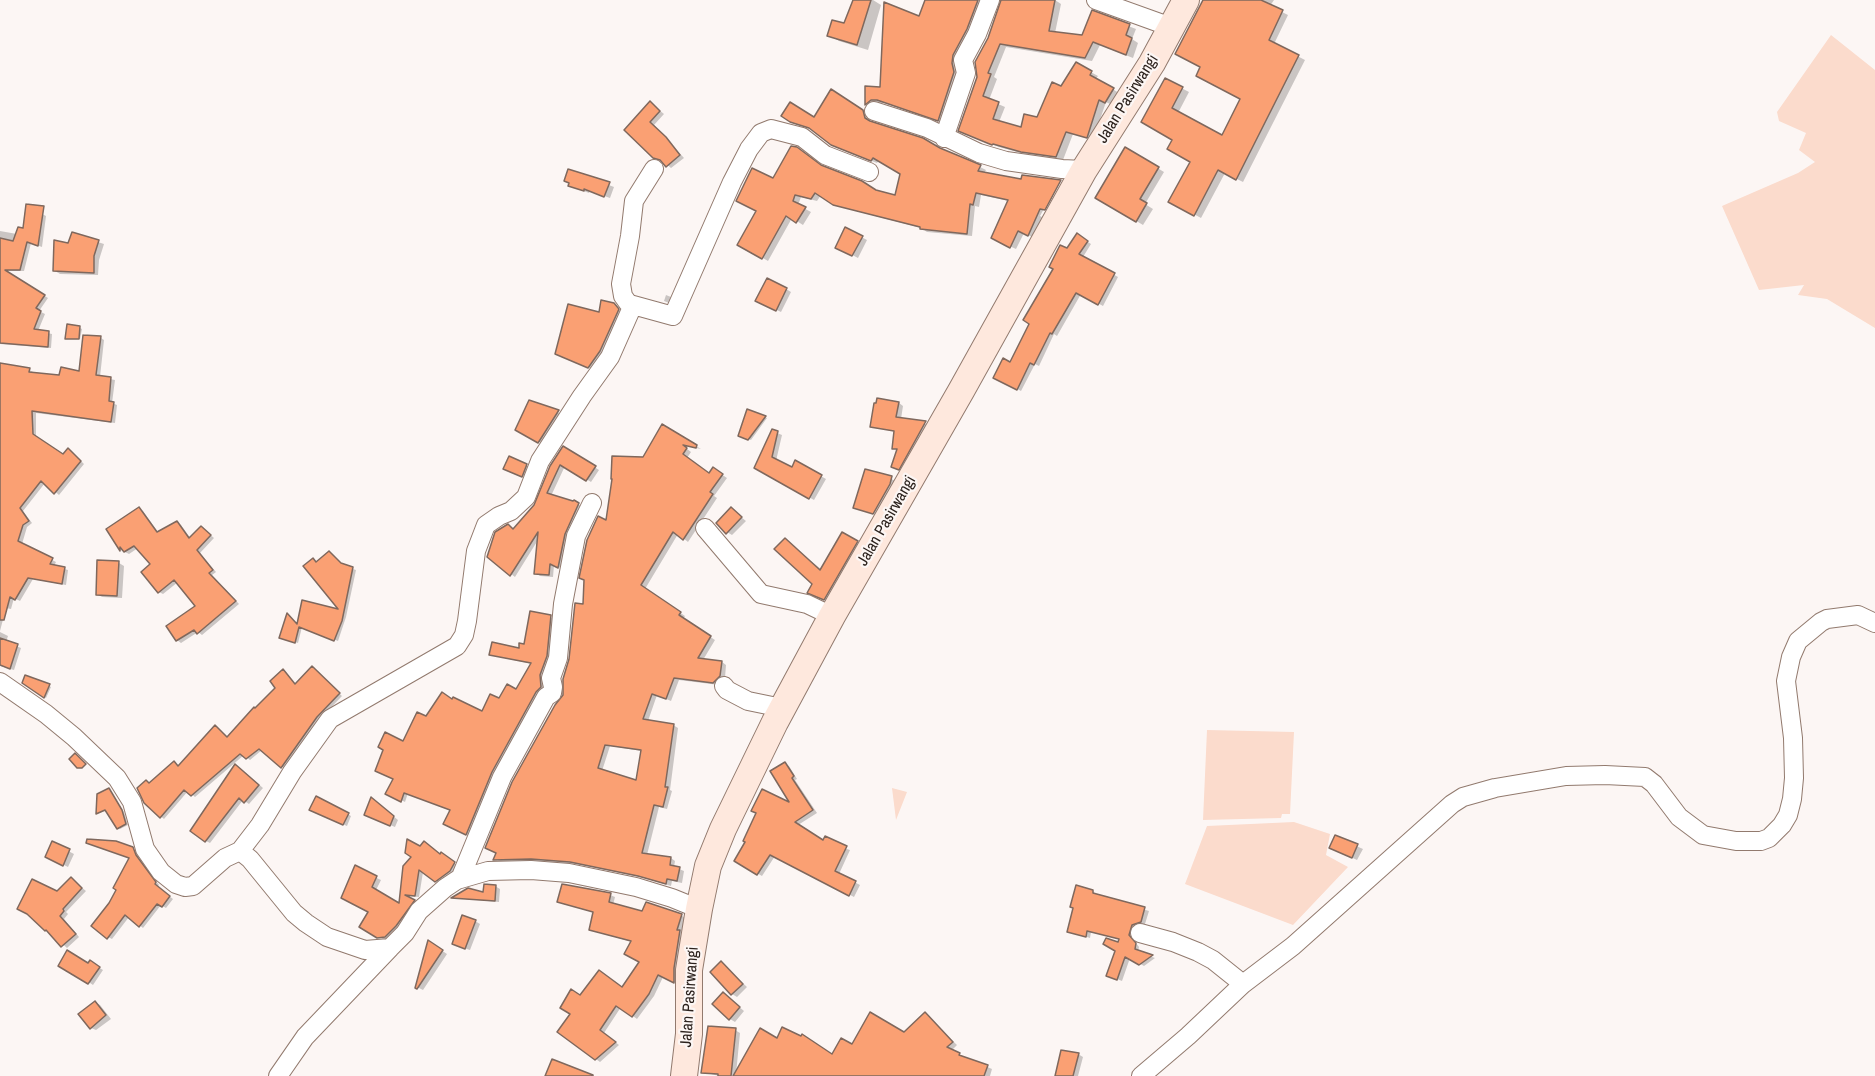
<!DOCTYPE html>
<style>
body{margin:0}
canvas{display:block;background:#fcf6f4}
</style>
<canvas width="1875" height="1076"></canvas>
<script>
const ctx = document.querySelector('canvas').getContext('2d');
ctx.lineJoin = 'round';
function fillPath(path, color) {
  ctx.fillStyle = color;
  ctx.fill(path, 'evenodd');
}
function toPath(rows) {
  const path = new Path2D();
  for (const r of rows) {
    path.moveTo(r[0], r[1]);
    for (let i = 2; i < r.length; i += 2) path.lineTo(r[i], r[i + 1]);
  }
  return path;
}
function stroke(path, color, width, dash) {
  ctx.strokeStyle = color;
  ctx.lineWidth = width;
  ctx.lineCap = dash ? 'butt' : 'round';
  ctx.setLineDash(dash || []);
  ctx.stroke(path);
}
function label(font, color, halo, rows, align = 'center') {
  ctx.font = font + ' "Archivo Narrow",sans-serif';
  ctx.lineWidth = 4.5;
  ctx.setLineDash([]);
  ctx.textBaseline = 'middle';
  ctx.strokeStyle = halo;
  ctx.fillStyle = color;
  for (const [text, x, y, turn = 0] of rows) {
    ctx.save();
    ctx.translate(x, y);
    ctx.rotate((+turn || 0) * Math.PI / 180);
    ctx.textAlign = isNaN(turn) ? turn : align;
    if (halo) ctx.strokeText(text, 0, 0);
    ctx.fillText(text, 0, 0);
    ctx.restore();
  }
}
const green = toPath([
 [1831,35,1875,70,1875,328,1827,299,1798,295,1804,285,1759,290,1722,206,1798,173,1815,162,1799,150,1806,133,1779,121,1777,112],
 [1207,730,1294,732,1290,814,1282,814,1281,818,1203,820],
 [892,788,907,792,896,820],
 [1294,822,1330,834,1326,855,1348,867,1293,925,1185,884,1207,826]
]);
const shadow = toPath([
 [855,0,873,0,881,5,868,50,839,41,829,35,845,25],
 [926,0,986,0,958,67,945,123,885,103,878,103,872,108,866,105,867,88,881,89,920,18],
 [1001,0,1055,0,1061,4,1055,33,1083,37,1092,12,1136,29,1132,39,1138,43,1133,58,1100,45,1092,61,1006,47,994,77,997,79,989,100,1005,107,999,122,1022,129,1038,119,1062,88,1076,64,1098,76,1096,79,1119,93,1112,105,1106,102,1093,140,1073,134,1063,160,1028,155,999,147,967,134,978,77],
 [1204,0,1274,0,1270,6,1288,15,1274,44,1305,60,1243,182,1225,173,1201,218,1170,201,1192,161,1174,139,1166,80,1189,92,1178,113,1222,137,1242,98,1202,67],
 [831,92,868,115,871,123,980,167,986,170,984,173,1022,181,1059,181,1040,216,1042,217,1062,182,1066,185,1050,212,1046,211,1034,238,1024,233,1016,249,998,241,1009,201,981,195,979,207,975,206,972,236,927,232,921,228,841,207,821,195,817,201,801,197,798,205,811,212,803,225,792,218,768,261,739,244,773,180,823,168,876,192,896,197,901,173,879,160,877,163,838,148,813,130,797,125,783,116,814,119],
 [654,106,664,114,654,125,684,158,671,168,663,161,654,157,626,130],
 [1126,149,1164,172,1145,204,1153,209,1143,225,1097,197],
 [569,170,614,187,610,198,590,191,589,193,575,188],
 [42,214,46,216,42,247,31,243,24,271,5,271,48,298,39,311,45,314,38,331,52,334,51,348,0,344,0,231,17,234,24,231],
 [846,229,867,240,858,258,837,247],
 [73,234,104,244,99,260,98,275,60,274,55,271,69,244],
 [1077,235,1091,244,1083,257,1118,277,1103,306,1081,294,1057,336,1054,334,1039,366,1035,364,1021,391,995,377,1011,364,1068,250],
 [786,289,791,292,781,312,762,303],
 [666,295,671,297,669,303,664,301],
 [614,304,624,314,595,370,563,357,600,313],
 [80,328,82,329,80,339,66,338],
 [101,338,104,340,100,377,115,380,112,403,117,405,115,423,36,413,36,438,64,455,72,452,84,464,59,495,45,483,23,511,32,523,27,527,22,544,56,562,54,566,68,570,66,585,33,579,20,601,14,598,11,609,6,608,0,631,0,364,29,370,33,372,33,374,61,377,81,373],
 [530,402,562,414,543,444,517,429],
 [899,403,903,406,901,419,930,425,903,471,897,469,898,450,893,448,896,432,872,426],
 [748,411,767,418,751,440,740,435],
 [662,426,701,449,682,445,691,452,687,458,710,474,718,472,727,478,714,496,717,498,688,542,678,534,645,589,685,616,683,619,715,640,703,660,722,662,726,665,725,678,719,685,679,680,671,701,657,695,648,721,673,725,678,728,670,790,672,791,667,809,659,807,647,855,671,858,675,861,674,867,684,871,682,883,672,881,671,886,645,878,576,864,537,861,500,861,495,859,564,696,584,606,607,522],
 [610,746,642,751,638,782,602,771],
 [777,433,782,435,776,461,792,468,796,462,826,479,814,500,756,468],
 [564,448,599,470,591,482,565,466,551,496,574,502,583,507,563,569,554,565,553,577,540,576,536,573,538,540,515,577,488,556,535,506],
 [526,465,531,468,527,478,510,471],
 [866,471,897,481,879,516,860,510],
 [140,509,143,511,158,532,177,522,181,525,191,539,201,527,214,538,200,553,216,572,212,575,239,604,202,635,198,632,181,643,177,640,197,607,178,582,163,594,159,592,143,572,152,564,138,548,129,554,121,550,108,530],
 [731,509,746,521,732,535,727,532],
 [843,534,864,547,832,603,816,596,814,583,785,540,822,570],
 [329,552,343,566,356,570,346,617,338,641,302,627,298,643,284,639,290,617,298,625,342,611,317,563],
 [119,563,124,566,122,598,102,597,97,594],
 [550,617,553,619,550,658,544,688,469,836,445,823,452,810,408,793,405,802,387,793,395,778,404,743,426,718,453,701,483,713,499,700,517,691,532,664,495,656,520,649],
 [0,632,8,636,6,642,21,648,14,670,0,666],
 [315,670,342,696,320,719,285,769,262,750,250,760,244,755,195,797,188,791,164,819,145,803,150,784,177,765,179,767,228,739,277,688,286,673,296,685],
 [23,683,49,686,51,687,46,698],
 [785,764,789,766,797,779,795,780,817,813,798,825,823,841,850,850,839,874,860,885,854,897,775,856,762,876,736,861,793,806],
 [240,768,263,788,249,804,243,800,210,843,206,841],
 [109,789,124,812,128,825,120,829,107,810,97,814,98,795],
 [317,798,351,816,347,826,314,812],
 [376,802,398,820,395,827,370,817],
 [1336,837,1363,849,1357,860,1336,850],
 [53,843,74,854,68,867,52,859],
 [132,848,136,851,139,859,159,885,157,887,173,899,166,908,161,905,143,928,129,917,112,939,108,937,110,903,131,858],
 [440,855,446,856,458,866,454,873,440,883,423,872,419,897,407,896,418,902,390,939,383,939,361,927,370,912,355,868,381,880,376,890,400,905,405,867],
 [75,882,86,891,66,912,68,914,64,919,79,937,67,948,29,913],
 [495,886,500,889,499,902,454,898,484,894],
 [1093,891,1096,895,1149,911,1145,924,1136,927,1133,939,1139,947,1138,952,1155,958,1144,966,1130,958,1122,981,1112,977,1120,939,1091,932,1090,938,1069,931],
 [610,895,615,897,613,905,643,913,681,915,685,918,681,933,684,934,678,984,663,977,654,996,637,1019,621,1007,604,1033,619,1045,600,1062,559,1032,572,1013,622,988,641,961,632,942,590,930],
 [475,921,480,924,470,950,458,946],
 [429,942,447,954,423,990,417,987],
 [90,962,103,970,93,985,80,976],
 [721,963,747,987,737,997,732,994],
 [724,994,744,1011,735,1022,730,1019],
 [95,1002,100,1005,111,1019,96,1030,91,1028],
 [925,1014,957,1045,951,1051,992,1069,990,1076,719,1076,703,1072,735,1030,740,1033,736,1074,778,1040,833,1056,852,1046,905,1034],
 [1078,1054,1083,1057,1078,1076,1056,1076]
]);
const building = toPath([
 [853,0,871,0,857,45,827,36,832,20,844,23,853,0],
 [925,0,978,0,967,29,953,55,952,63,954,72,938,121,877,100,871,100,865,105,865,86,880,87,884,2,919,16,925,0],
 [1001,0,1055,0,1049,31,1082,35,1092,10,1130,24,1126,35,1132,38,1126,55,1093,42,1085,58,1000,44,988,73,991,74,983,96,999,102,993,119,1021,127,1024,114,1037,117,1052,82,1061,86,1076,62,1092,71,1090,75,1114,88,1105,103,1099,100,1087,138,1066,132,1056,157,1021,152,993,144,992,145,958,131,977,77,975,62,988,38,1001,0],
 [1203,0,1261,0,1283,10,1269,40,1299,55,1236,180,1218,170,1194,216,1168,202,1190,162,1167,149,1172,140,1141,122,1165,78,1183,87,1172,108,1222,135,1240,99,1196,76,1200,67,1175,54,1203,0],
 [831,89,863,110,865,118,870,121,923,138,940,148,981,165,978,171,1021,179,1022,175,1061,180,1045,210,1040,209,1028,236,1018,231,1010,248,991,238,1008,200,976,193,973,205,970,204,967,234,920,229,920,227,833,205,815,193,811,199,795,195,793,201,806,207,796,223,786,216,762,259,737,245,756,211,736,201,752,168,773,178,791,146,797,147,821,165,862,181,876,190,895,195,900,174,873,158,871,161,831,145,809,128,790,122,781,116,790,102,814,117,831,89],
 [650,101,660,111,650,122,666,137,680,155,666,167,660,160,653,158,624,130,650,101],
 [1125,147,1159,167,1140,199,1147,203,1136,222,1095,198,1125,147],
 [568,169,610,182,604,197,584,189,584,191,568,186,569,183,564,181,568,169],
 [26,204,44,206,38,246,27,242,20,270,5,270,45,295,36,308,41,311,34,329,49,331,48,347,0,343,0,238,13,241,18,227,23,228,26,204],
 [845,227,863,236,852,256,835,248,845,227],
 [72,232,99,240,94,256,94,273,53,271,54,240,68,243,72,232],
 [1077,233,1088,241,1079,254,1115,273,1098,305,1076,293,1052,334,1050,333,1034,365,1030,363,1017,390,993,378,1003,358,1010,362,1029,324,1023,320,1053,269,1049,267,1060,245,1067,248,1077,233],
 [767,278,787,288,776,311,755,301,767,278],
 [601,300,614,303,619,309,600,351,588,368,555,354,568,304,599,312,601,300],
 [67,324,80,326,79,339,65,339,67,324],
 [83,335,101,336,96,375,111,377,109,401,114,402,111,422,32,411,33,434,63,454,68,448,81,461,54,494,41,481,20,508,29,521,23,525,18,541,53,558,50,564,65,567,62,584,28,578,15,600,10,597,4,620,0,620,0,363,30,368,29,372,59,375,61,367,79,371,83,335],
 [877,398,899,402,896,417,926,421,899,470,891,467,897,449,892,449,894,431,870,427,874,403,876,403,877,398],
 [529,400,559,410,538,443,515,430,529,400],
 [747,409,766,416,748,440,738,436,747,409],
 [662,424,697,445,696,448,683,445,687,448,683,454,709,473,713,467,723,474,710,492,713,494,683,540,673,532,641,585,681,612,679,615,711,636,698,658,722,661,720,676,713,683,674,678,666,699,652,694,643,719,674,724,665,787,668,787,663,807,654,805,642,853,671,857,670,865,680,867,677,881,667,879,666,884,638,876,570,862,531,859,493,860,496,853,485,848,512,782,555,705,563,695,563,679,569,659,575,603,583,604,584,580,579,578,587,540,598,516,606,520,612,479,611,479,612,456,643,457,662,424],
 [605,745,641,750,636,780,598,768,605,745],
 [772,429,778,431,772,457,792,467,795,460,822,475,809,499,754,468,772,429],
 [563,446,596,466,586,481,560,465,547,493,573,501,574,500,579,503,565,534,558,568,550,564,549,575,534,574,538,532,510,576,487,557,495,532,508,524,513,529,534,505,550,466,563,446],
 [509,456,527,464,522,477,503,469,509,456],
 [865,469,892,476,890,484,873,514,853,508,865,469],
 [139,507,157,532,177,521,189,538,201,526,211,535,197,550,213,570,209,573,236,601,197,634,194,630,176,641,166,626,195,606,174,580,158,593,141,572,150,564,134,546,124,552,120,547,120,551,106,529,139,507],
 [731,507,742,517,726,534,716,523,731,507],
 [842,532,858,541,824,600,807,593,812,584,774,549,785,538,820,570,842,532],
 [329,551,341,563,353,567,342,621,334,641,299,627,295,643,279,638,287,613,297,624,302,600,338,609,303,566,313,558,316,562,329,551],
 [97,560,119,561,117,596,96,595,97,560],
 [530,611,551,615,547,656,540,675,541,687,536,692,492,772,466,835,443,824,450,810,404,793,401,802,385,794,393,779,375,771,383,750,378,747,385,732,403,741,417,712,426,716,442,692,452,699,453,697,482,711,490,694,499,698,507,684,516,689,531,663,489,655,492,642,519,648,519,643,524,644,530,611],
 [0,638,18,644,10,669,0,665,0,638],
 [312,666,340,693,317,717,281,768,259,749,246,759,240,754,191,796,184,790,160,818,144,803,137,788,146,780,149,783,174,761,178,766,215,725,227,737,254,707,255,708,275,688,270,681,283,669,295,684,312,666],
 [25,675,50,684,44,698,22,683,25,675],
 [75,753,86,764,82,768,77,768,69,759,75,753],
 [785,762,794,776,792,778,813,810,795,822,823,840,825,836,847,846,835,871,856,881,849,896,770,855,757,875,734,861,745,842,743,841,756,813,751,811,762,789,789,802,770,771,785,762],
 [235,764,259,785,244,803,239,798,205,842,190,831,235,764],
 [109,788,122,810,126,824,117,829,105,810,96,814,97,794,109,788],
 [316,796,349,813,343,825,309,810,316,796],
 [371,797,394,816,390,826,364,815,371,797],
 [1335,835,1358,844,1352,858,1329,848,1335,835],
 [87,839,116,841,133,847,136,855,156,882,155,884,170,896,162,907,157,904,139,927,125,915,107,939,91,926,109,903,116,890,113,888,129,858,86,843,87,839],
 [407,839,420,846,424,841,440,854,441,852,455,862,450,871,435,882,419,870,415,896,405,895,415,900,396,926,385,937,377,938,359,927,368,912,341,898,355,865,377,876,372,887,399,903,403,866,411,857,405,853,407,839],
 [52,841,70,849,63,866,45,857,52,841],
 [71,877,82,888,63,909,64,911,60,916,76,934,61,947,46,930,45,931,27,914,17,909,32,879,57,891,71,877],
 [484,884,496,885,495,901,451,898,468,888,483,892,484,884],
 [562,884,611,893,609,902,642,911,646,902,682,914,677,930,680,930,674,968,674,983,658,975,649,994,632,1017,616,1006,600,1030,616,1042,595,1060,557,1032,570,1014,560,1008,571,989,580,995,599,970,622,987,639,962,624,954,631,941,589,930,593,912,557,902,562,884],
 [1076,885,1093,890,1093,893,1145,907,1141,922,1132,925,1129,935,1136,943,1135,949,1153,955,1139,965,1125,957,1117,980,1106,976,1115,951,1103,944,1106,938,1118,942,1119,939,1087,931,1086,937,1067,932,1073,908,1070,907,1076,885],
 [462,915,476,920,465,949,452,944,462,915],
 [428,940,443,950,417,989,415,988,428,940],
 [67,950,88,963,90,960,100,967,88,984,58,966,67,950],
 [721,961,743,984,731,995,710,972,721,961],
 [723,992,740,1007,729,1020,712,1004,723,992],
 [95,1001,106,1015,90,1029,78,1014,95,1001],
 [870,1012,904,1032,925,1012,953,1042,947,1047,960,1053,959,1055,988,1065,984,1076,733,1076,760,1028,777,1038,782,1027,801,1036,802,1034,832,1054,841,1038,852,1044,870,1012],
 [708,1026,736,1028,731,1076,718,1076,718,1074,701,1073,708,1026],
 [1061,1050,1079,1053,1073,1076,1055,1076,1061,1050],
 [552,1059,593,1075,593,1076,545,1076,552,1059]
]);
const street = toPath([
 [1096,0,1171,27],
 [874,111,927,128,979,153,1006,161,1062,169,1084,170],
 [944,138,966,73,963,60,977,34,990,0],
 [633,305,628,303,623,296,621,284,630,236,634,201,654,169],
 [705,528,761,594,807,604,832,616],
 [0,682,46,714,74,737,117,778,132,802,145,849,161,872,176,884,185,887,193,886,225,858,240,851,250,859,294,913,306,923,327,937,365,950,390,948,405,933,419,911,445,888,457,880,488,871,531,870,569,873,636,887,672,898,699,909],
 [724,686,727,690,748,701,782,708],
 [240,851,260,825,292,772,330,719,457,646,464,635,467,621,476,551,486,525,499,516,511,511,526,497,540,461,582,396,610,357,633,305,673,316,732,182,749,149,761,133,771,129,802,137,825,155,869,172],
 [460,879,502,777,546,697,552,693,553,687,551,678,558,658,563,604,576,536,592,503],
 [1140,933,1173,942,1198,952,1213,960,1243,984],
 [278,1076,305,1037,390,948],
 [1141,1076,1188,1036,1243,984,1293,946,1452,804,1463,797,1495,788,1566,776,1605,775,1645,777,1654,784,1679,817,1703,835,1736,841,1761,841,1769,838,1782,825,1788,815,1792,799,1794,778,1793,738,1786,681,1791,657,1798,641,1821,622,1827,619,1858,615,1875,623]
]);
const secondary = toPath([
 [684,1076,689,1034,689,970,699,909,708,866,723,829,775,722,832,616,961,391,1084,170,1152,63,1186,0]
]);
const streetNames = [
 ["Jalan Pasirwangi",1128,99,-58],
 ["Jalan Pasirwangi",887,521,-60],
 ["Jalan Pasirwangi",690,997,-86]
];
fillPath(green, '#fbdbcc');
fillPath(shadow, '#0003');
fillPath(building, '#faa073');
stroke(building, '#7f685d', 1.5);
stroke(street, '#927a6e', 20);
stroke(secondary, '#927a6e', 28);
stroke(street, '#fff', 18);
stroke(secondary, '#fee8dd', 26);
label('16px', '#2c221d', '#fcf6f4', streetNames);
</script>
